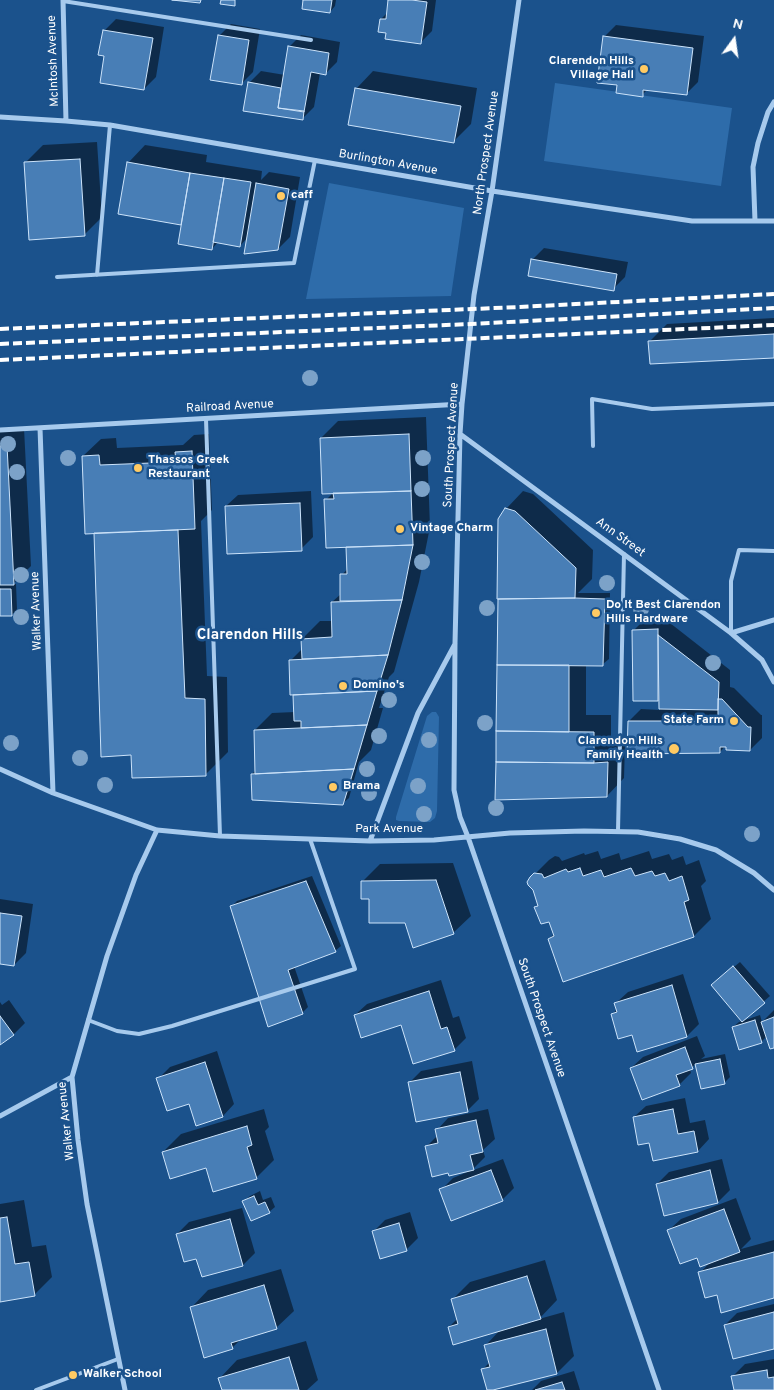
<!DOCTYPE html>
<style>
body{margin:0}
#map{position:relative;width:774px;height:1390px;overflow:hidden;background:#1b528c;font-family:Overpass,sans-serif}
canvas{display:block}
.north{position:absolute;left:709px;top:15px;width:50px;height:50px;-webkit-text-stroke:4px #1b528c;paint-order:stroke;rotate:14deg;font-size:14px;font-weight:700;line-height:20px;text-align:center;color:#fff}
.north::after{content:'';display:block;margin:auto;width:18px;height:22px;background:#fff;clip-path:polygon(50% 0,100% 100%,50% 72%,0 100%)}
</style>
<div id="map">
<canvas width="774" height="1390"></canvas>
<div class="north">N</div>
</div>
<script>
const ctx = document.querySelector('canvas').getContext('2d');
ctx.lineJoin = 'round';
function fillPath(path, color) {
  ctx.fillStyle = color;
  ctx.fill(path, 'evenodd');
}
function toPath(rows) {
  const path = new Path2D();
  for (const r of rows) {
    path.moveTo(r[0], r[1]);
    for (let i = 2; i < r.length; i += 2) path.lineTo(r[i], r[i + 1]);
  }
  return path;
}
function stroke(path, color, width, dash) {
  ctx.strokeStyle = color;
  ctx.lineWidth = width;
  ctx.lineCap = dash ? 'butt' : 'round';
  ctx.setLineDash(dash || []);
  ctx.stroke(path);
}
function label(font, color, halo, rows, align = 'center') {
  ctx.font = font + ' Overpass,sans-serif';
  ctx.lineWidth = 5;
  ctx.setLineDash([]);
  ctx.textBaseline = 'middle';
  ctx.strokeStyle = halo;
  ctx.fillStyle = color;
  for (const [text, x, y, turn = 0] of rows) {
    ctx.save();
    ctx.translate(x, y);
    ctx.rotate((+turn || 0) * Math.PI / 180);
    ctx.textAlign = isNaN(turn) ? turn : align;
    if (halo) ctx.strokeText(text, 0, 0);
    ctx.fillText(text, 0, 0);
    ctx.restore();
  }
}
const green = toPath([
 [555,83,732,108,721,186,544,161],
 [329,183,464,208,451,296,306,299],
 [432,712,436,712,439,717,437,811,435,818,430,822,399,821,396,820,396,817,427,716]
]);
const shadow = toPath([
 [304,0,336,0,335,6,330,12],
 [389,0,436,0,432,31,420,43,388,32,381,19,388,12],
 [116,19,164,27,156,77,144,89,105,55,104,31],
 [231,24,260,29,253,72,241,84,219,36],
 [616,25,704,36,698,82,686,94,648,89,642,95,619,84,604,37],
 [301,35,340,42,337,62,325,74,320,73,314,107,302,119,244,110,249,83,261,71,285,75,289,47],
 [373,71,477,88,471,124,454,141,356,89],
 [97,142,102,217,84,235,25,163,43,145],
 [145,145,207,155,206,162,262,171,261,180,269,172,300,177,290,237,278,249,248,237,240,246,218,242,212,249,184,221,181,224,128,163],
 [544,248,628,262,625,277,613,289,532,260],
 [774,318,774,356,650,341,667,324],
 [426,417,430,527,419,582,394,672,389,677,379,708,383,708,371,750,359,762,349,798,343,803,252,774,256,770,255,730,272,713,295,712,291,660,303,648,302,639,320,621,333,621,332,602,342,593,342,575,348,568,347,546,326,500,334,492,321,438,338,421],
 [24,428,31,566,13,584,16,584,17,609,12,615,0,615,0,429],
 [209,434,212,510,201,521,207,676,227,677,228,752,205,775,132,754,83,456,101,439,116,438,117,448,183,445,194,435],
 [311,491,313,537,301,549,226,506,238,495],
 [523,491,533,494,593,550,592,579,578,593,610,593,609,659,603,664,586,664,586,715,611,715,611,746,625,745,624,778,607,796,497,798,499,597,506,509],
 [646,618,670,618,670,623,730,670,730,687,734,688,761,715,762,715,762,738,750,750,727,744,720,752,629,721,641,709,660,710,660,700,634,700,634,630],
 [598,851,601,859,619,853,621,860,649,851,652,859,669,854,672,860,683,856,686,865,699,860,706,881,701,886,711,919,694,936,549,939,554,934,550,920,536,907,539,905,531,878,549,860,555,856,559,857,562,861,584,853,585,855],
 [453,863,471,916,453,933,406,922,370,898,362,882,380,864],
 [312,876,341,946,335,951,294,966,308,1007,302,1013,232,906,237,901],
 [0,899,33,904,26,953,14,965,0,963],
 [740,962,770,996,742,1020,718,980],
 [683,974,699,1024,687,1036,638,1051,633,1033,612,1015,617,1009,616,1003,628,992],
 [441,980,453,1018,459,1016,466,1038,454,1050,402,1024,355,1015,367,1004],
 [9,1000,25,1023,13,1035,0,1043,0,1002,2,1005],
 [774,1010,774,1047,767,1036,761,1042,733,1027,739,1022,760,1015,762,1022],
 [697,1036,705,1056,701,1059,725,1054,730,1077,725,1082,696,1064,690,1069,691,1073,679,1085,631,1068,643,1057],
 [217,1051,234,1104,223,1116,190,1102,158,1079,170,1067],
 [472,1061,479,1099,467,1111,409,1083,421,1071],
 [685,1098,690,1123,705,1120,709,1139,698,1151,650,1141,634,1117,646,1106],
 [264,1109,269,1127,265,1131,274,1160,256,1178,206,1167,163,1152,181,1134],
 [488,1109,495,1139,483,1150,485,1157,471,1171,503,1159,514,1188,502,1200,441,1190,453,1178,470,1171,469,1170,426,1147,438,1135,437,1130,448,1118],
 [722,1159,730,1190,718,1202,665,1215,657,1184,669,1172],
 [260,1191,263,1200,271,1197,275,1207,269,1212,244,1201,250,1196],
 [736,1198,751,1239,741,1249,774,1240,774,1297,718,1294,700,1273,711,1261,698,1256,669,1230,681,1219],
 [24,1200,32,1247,46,1245,52,1277,34,1295,0,1297,0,1204],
 [242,1208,255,1253,243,1265,197,1257,177,1234,189,1222],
 [410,1212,418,1238,406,1250,373,1232,385,1220],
 [545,1260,557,1300,539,1319,564,1312,574,1356,557,1373,483,1369,490,1362,486,1345,501,1329,449,1327,458,1318,452,1300,470,1282],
 [281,1269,294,1311,276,1328,241,1339,232,1348,191,1308,208,1290],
 [774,1304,774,1347,725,1325,737,1313],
 [306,1341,318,1380,307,1390,223,1390,220,1378,237,1360],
 [774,1359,774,1390,735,1390,733,1376,745,1364],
 [574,1371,580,1390,532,1390,541,1381]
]);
const building = toPath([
 [172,0,201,0,200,3,172,0],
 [221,0,235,0,235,6,220,4,221,0],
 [303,0,332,0,330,13,302,9,303,0],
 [388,0,412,0,427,2,421,44,385,39,386,33,378,32,380,19,386,19,388,0],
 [103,30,153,38,144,90,100,83,104,56,98,55,103,30],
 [218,35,249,40,242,85,210,80,218,35],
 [603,36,693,48,687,95,643,90,643,97,616,93,617,85,597,83,603,36],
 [288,46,329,53,326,75,311,72,304,112,278,108,288,46],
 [248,82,281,88,278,108,304,111,303,120,243,111,248,82],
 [355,88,461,106,454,143,348,125,355,88],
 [80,159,85,236,29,240,24,162,80,159],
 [127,162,190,173,181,225,118,214,127,162],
 [190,173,224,178,212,250,178,244,190,173],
 [224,178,251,182,240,247,213,242,224,178],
 [256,183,289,189,278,250,244,254,256,183],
 [531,259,617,274,614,291,528,276,531,259],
 [774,334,774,358,650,364,648,341,774,334],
 [409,434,411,491,322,494,320,438,409,434],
 [7,445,14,585,0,585,0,446,7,445],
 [192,451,195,529,85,534,82,456,99,455,100,465,176,462,175,452,192,451],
 [411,491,413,545,326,548,324,499,334,499,333,493,411,491],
 [300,503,302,551,227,554,225,506,300,503],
 [505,508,515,511,576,568,575,598,497,599,498,519,505,508],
 [178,530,185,698,205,699,206,776,132,778,131,755,101,757,94,533,178,530],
 [413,545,402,600,340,601,340,574,347,574,346,547,413,545],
 [0,589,11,589,12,616,0,616,0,589],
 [575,598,605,599,603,666,497,665,498,599,575,598],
 [402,600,388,655,302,659,301,639,332,637,331,602,402,600],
 [658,629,658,701,633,701,632,630,658,629],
 [658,635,719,682,718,710,659,709,658,635],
 [388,655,377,691,290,695,289,660,388,655],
 [497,665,569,665,569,732,496,731,497,665],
 [377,691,367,725,301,728,301,721,294,721,293,695,377,691],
 [718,699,722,699,748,727,751,727,750,751,726,750,726,747,720,747,720,753,627,754,628,721,718,721,718,699],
 [367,725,354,769,255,774,254,730,367,725],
 [496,731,594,732,594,763,496,762,496,731],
 [496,762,594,763,608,762,607,797,495,800,496,762],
 [354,769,343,805,252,800,251,774,354,769],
 [580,868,583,876,601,870,604,877,631,868,635,876,652,871,655,876,665,873,669,881,682,876,689,900,684,902,694,937,563,982,548,939,554,936,549,922,541,924,534,907,538,906,533,890,528,885,527,882,530,877,534,873,542,874,544,878,566,869,568,872,580,868],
 [436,880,454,934,413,948,405,923,369,923,369,899,361,899,361,881,436,880],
 [306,881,336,952,288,970,303,1014,268,1027,230,906,306,881],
 [0,913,22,916,14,966,0,964,0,913],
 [733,966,765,1003,742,1022,711,985,733,966],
 [672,985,687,1037,637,1052,632,1035,618,1039,611,1014,617,1012,614,1003,672,985],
 [429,991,441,1029,447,1027,455,1051,413,1064,401,1025,361,1038,354,1015,429,991],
 [0,1016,14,1035,0,1045,0,1016],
 [774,1017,774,1048,770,1049,761,1022,774,1017],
 [755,1020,762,1043,739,1050,732,1027,755,1020],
 [685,1047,693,1069,676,1075,680,1086,642,1100,630,1068,685,1047],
 [720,1059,725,1084,701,1089,695,1064,720,1059],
 [205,1062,223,1117,196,1126,189,1104,167,1111,156,1078,205,1062],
 [460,1072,468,1112,416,1122,408,1082,460,1072],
 [673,1109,678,1134,694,1131,698,1152,653,1161,649,1143,638,1145,633,1117,673,1109],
 [476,1120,483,1152,470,1155,474,1170,449,1176,448,1173,432,1177,425,1146,438,1143,435,1129,476,1120],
 [247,1126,252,1145,247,1147,257,1179,213,1192,206,1168,170,1179,162,1152,247,1126],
 [491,1170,503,1201,451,1221,439,1189,491,1170],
 [710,1170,718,1203,664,1216,656,1184,710,1170],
 [254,1196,258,1205,265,1202,270,1213,251,1221,242,1201,254,1196],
 [724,1209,740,1252,700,1267,697,1258,680,1264,667,1230,724,1209],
 [7,1217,15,1264,29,1262,35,1296,0,1302,0,1218,7,1217],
 [230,1219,243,1266,202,1277,196,1259,184,1262,176,1234,230,1219],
 [399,1223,407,1251,380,1259,372,1231,399,1223],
 [774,1252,774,1298,721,1313,717,1295,705,1298,698,1272,774,1252],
 [527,1276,541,1319,453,1345,448,1327,458,1324,451,1299,527,1276],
 [264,1285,277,1329,231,1343,233,1349,204,1358,190,1307,264,1285],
 [774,1312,774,1349,733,1359,724,1325,774,1312],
 [546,1329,557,1374,493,1390,487,1390,481,1369,490,1367,484,1345,546,1329],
 [289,1357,299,1390,222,1390,218,1378,289,1357],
 [767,1370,768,1378,774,1377,774,1390,734,1390,731,1376,767,1370],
 [562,1382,565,1390,535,1390,562,1382]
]);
const lane = toPath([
 [63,1,311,40],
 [97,275,110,125],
 [57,277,294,263,315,160],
 [206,419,220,836],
 [593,446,592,399,652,409,774,404],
 [731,633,731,581,739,550,774,551],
 [618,831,624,554],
 [88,1020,117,1031,139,1034,172,1026,355,969,310,839],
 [36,1390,118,1359]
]);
const street = toPath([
 [63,0,66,121],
 [519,0,492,191,474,295,462,404,460,434,455,643,454,790,460,817,468,837,659,1390],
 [0,117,66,121,110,125,492,191,692,221,774,221],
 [755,221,753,167,758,143,768,112,774,102],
 [40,428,53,793],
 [0,430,462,404],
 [460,434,731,633,762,660,774,682],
 [731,633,774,620],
 [0,769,53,793,157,830,220,836,370,841,434,840,510,833,584,831,638,832,680,839,716,850,754,873,774,890],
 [370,841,418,713,455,644],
 [0,1116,72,1077],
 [125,1390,87,1204,78,1140,72,1077,107,956,136,875,157,830]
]);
const rail = toPath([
 [0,329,519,307,774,294],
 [0,344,471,324,774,308],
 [0,360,774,325]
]);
const trees = [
 [310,378],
 [8,444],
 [68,458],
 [423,458],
 [17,472],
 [422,489],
 [422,562],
 [21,575],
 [607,583],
 [487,608],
 [641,609],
 [21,617],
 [713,663],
 [389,700],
 [485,723],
 [379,736],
 [429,740],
 [11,743],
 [80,758],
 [367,769],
 [105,785],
 [418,786],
 [369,793],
 [496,808],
 [424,814],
 [752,834]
];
const markers = [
 [644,69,5,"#ffca63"],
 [281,196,5,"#ffca63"],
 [138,468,5,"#ffca63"],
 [400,529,5,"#ffca63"],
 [596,613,5,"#ffca63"],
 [343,686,5,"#ffca63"],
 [734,721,5,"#ffca63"],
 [674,749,6,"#ffca63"],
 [333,787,5,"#ffca63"],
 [73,1375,5,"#ffca63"]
];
const streetNames = [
 ["McIntosh Avenue",54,61,-92],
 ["North Prospect Avenue",487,153,-82],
 ["Burlington Avenue",388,163,10],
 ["Railroad Avenue",230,407,-3],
 ["South Prospect Avenue",452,445,-87],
 ["Ann Street",620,538,36],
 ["Walker Avenue",37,611,-92],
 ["Park Avenue",389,830],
 ["South Prospect Avenue",541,1018,71],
 ["Walker Avenue",67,1121,-96]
];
const poiNames = [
 ["Clarendon Hills",634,62,"right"],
 ["Village Hall",634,76,"right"],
 ["caff",291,196],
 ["Thassos Greek",148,461],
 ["Restaurant",148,475],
 ["Vintage Charm",410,529],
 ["Do It Best Clarendon",606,606],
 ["Hills Hardware",606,620],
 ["Domino's",353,686],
 ["State Farm",724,721,"right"],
 ["Clarendon Hills",663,742,"right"],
 ["Family Health",663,756,"right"],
 ["Brama",343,787],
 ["Walker School",83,1375]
];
const quarterNames = [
 ["Clarendon Hills",250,636]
];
fillPath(green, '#2e6caa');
fillPath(shadow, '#0007');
fillPath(building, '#487eb6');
stroke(building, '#cce3fa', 1);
stroke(lane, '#a7caed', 4);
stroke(street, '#a7caed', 5);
stroke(rail, '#fff', 4, [9, 4]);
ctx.fillStyle = '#7ca2c8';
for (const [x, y] of trees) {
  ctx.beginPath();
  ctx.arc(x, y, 8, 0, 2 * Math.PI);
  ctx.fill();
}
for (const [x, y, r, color] of markers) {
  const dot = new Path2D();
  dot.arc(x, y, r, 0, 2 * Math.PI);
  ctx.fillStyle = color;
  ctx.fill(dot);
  stroke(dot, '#1b528c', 2);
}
label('12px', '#fff', '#1b528c', streetNames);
label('bold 12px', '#fff', '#1b528c', poiNames, 'left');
label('bold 15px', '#fff', '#1b528c', quarterNames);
</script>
